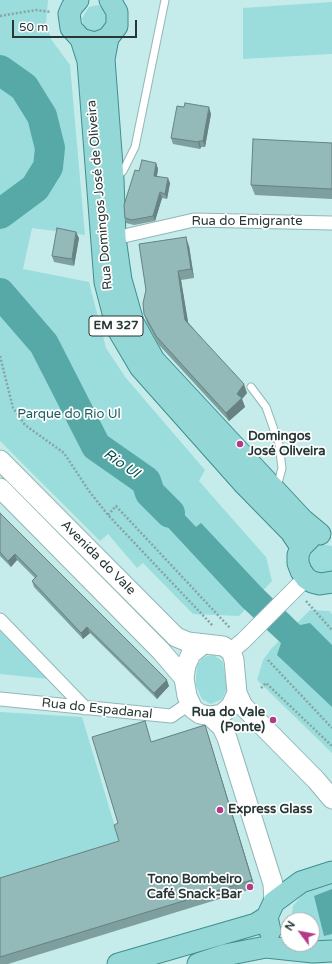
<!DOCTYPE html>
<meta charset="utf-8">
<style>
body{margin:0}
#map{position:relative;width:332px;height:964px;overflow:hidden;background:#c5eceb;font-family:"Varela Round",sans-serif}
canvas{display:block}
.north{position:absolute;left:280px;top:912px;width:40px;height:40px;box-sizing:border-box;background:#fff;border:1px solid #a9afaf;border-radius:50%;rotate:302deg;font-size:11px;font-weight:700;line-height:16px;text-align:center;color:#273736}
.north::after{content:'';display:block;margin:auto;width:14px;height:18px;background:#b4398a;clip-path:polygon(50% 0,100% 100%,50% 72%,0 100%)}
.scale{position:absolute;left:12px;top:20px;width:125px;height:18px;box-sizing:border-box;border:2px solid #273736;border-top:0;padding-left:5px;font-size:12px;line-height:14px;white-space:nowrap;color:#273736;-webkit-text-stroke:3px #fff;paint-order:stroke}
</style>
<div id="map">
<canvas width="332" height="964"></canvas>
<div class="north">N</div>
<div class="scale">50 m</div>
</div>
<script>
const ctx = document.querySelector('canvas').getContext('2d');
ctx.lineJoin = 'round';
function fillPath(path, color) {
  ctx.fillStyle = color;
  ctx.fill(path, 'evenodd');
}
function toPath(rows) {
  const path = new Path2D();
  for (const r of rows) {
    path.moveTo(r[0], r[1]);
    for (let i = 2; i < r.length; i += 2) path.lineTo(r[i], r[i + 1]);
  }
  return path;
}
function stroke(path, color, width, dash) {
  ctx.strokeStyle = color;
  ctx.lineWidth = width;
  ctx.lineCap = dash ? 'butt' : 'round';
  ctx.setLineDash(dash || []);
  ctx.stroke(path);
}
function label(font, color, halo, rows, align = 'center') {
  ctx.font = font + ' "Varela Round",sans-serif';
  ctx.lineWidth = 3.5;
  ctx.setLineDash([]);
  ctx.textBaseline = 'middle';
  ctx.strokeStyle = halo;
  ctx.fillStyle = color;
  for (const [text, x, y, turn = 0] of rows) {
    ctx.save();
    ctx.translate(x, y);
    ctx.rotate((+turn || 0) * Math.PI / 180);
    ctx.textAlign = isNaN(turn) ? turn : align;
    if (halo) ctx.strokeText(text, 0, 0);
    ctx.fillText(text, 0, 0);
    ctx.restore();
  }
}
const green = toPath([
 [0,0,48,0,46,23,51,39,70,65,85,235,32,228,23,269,89,282,106,348,126,378,205,470,199,481,266,557,272,581,239,616,193,614,143,563,137,568,108,534,100,541,0,441],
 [332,2,332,54,243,59,243,8],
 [98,5,107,10,107,27,95,33,84,27,82,18,89,7],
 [322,544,332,546,332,573,318,574,311,567,309,563,309,558,313,549],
 [310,610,329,611,332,614,332,753,257,680,263,660,271,649],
 [0,631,49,679,0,674],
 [214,655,223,662,227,688,222,699,211,704,202,699,196,686,196,678,197,665,202,659,207,656],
 [0,712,82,717,122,850,0,888],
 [332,882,332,941,312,942,312,920,291,920,293,906,303,894,315,887]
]);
const water = toPath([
 [150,478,196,527,201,523,262,588,300,625,310,623,332,645,332,707,277,655,281,643,242,607,135,492],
 [332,889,332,934,324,936,314,896]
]);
const river = toPath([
 [0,70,24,87,42,116,50,148,48,167,35,188,0,214],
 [0,293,44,344,96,446,146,481,150,493,170,513]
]);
const path = toPath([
 [0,16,36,10,51,12],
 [0,356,13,408,25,425,64,453,89,491,108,515,213,626],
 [108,515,116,506,230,628],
 [306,601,332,630],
 [268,660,332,728],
 [261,688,266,683,332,746]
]);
const service = toPath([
 [116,177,123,171,135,147,165,0],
 [251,387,266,407,279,444,282,468,277,487]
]);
const minor = toPath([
 [115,238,194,220,332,223],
 [0,620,85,708],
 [0,699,171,716,190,703]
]);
const tertiary = toPath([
 [231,651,243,641,306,578]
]);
const secondary = toPath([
 [0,460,176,637,188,642,223,646,231,651,234,660,237,693,231,706,222,714,210,716,200,714,193,709,187,696,184,678,186,665,191,654,202,645],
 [0,488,161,651,184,678],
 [237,693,243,706,316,780,332,799],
 [210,716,222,727,227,738,273,884,274,902]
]);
const primary = toPath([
 [78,0,72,7,69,14,71,28,81,39,95,43,108,38,117,26,117,12,110,0],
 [108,38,104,59,113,179,115,238,121,280,133,322,154,360,302,519,320,534],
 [81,39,88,61,105,282,117,328,140,367,245,485,291,532,301,547],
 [310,538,301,547,298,555,298,563,301,571,306,578,312,582,320,584,332,582],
 [270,931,267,917,274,902,301,882,332,872],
 [118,964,256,924,267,917],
 [198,964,225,955,266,947,313,952,332,951]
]);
const wall = toPath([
 [211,114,205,147,201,147,200,149,173,144,171,138],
 [332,143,332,199,255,195,251,185],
 [156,163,158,169,157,176,170,183,167,199,162,198,155,221,134,225,126,223,125,218,139,171],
 [79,238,74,266,54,262,52,256],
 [189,246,194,278,181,280,188,322,247,393,242,399,245,407,229,421,159,345,147,323,144,314],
 [0,513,169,686,157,699,90,633,83,639,34,587,32,581,35,578,17,560,11,567,0,556],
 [145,721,151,742,205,725,255,888,8,964,0,964,0,878,119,841,118,823]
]);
const shadedWall = toPath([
 [209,107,211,114,205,147,203,141],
 [199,141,201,147,200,149,198,142],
 [156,163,158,169,156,181,154,176],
 [168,178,170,183,167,199,165,194],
 [160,192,162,198,155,221,153,216],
 [76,232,79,238,74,266,72,259],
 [186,237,189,246,194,278,191,269],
 [178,271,181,280,189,328,185,320],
 [244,384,247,393,242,399,245,407,229,421,226,413,237,394],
 [15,554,17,560,11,567,8,561],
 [87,627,90,633,83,639,81,633],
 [167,680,169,686,157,699,154,693],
 [205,725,208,734,255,888,252,880]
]);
const building = toPath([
 [185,103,209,107,203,141,199,141,198,142,171,138,177,106,184,107,185,103],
 [253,139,332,143,332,189,251,185,253,139],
 [142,160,156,163,154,176,168,178,165,194,160,192,153,216,132,220,125,218,124,205,135,170,139,171,142,160],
 [57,228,76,232,72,259,52,256,57,228],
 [186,237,191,269,178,271,185,320,244,384,237,394,242,398,226,413,156,336,144,314,143,303,146,290,139,244,186,237],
 [0,513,167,680,154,693,87,627,81,633,32,581,37,576,15,554,8,561,0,552,0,513],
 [145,721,151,742,205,725,252,880,0,957,0,878,119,841,114,825,118,823,92,737,145,721]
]);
const markers = [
 [240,444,4,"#b4398a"],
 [273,720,4,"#b4398a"],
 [220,810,4,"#b4398a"],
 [250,887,4,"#b4398a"]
];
const shields = [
 [116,326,54]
];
const shieldNames = [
 ["EM 327",116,326]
];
const streetNames = [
 ["Rua Domingos José de Oliveira",100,195,-95],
 ["Rua do Emigrante",247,222],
 ["Avenida do Vale",98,558,45],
 ["Rua do Espadanal",97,709,6]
];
const parkNames = [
 ["Parque do Rio Ul",69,415]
];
const poiNames = [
 ["Domingos",248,437],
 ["José Oliveira",248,452],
 ["Rua do Vale",265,713,"right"],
 ["(Ponte)",265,728,"right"],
 ["Express Glass",228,810],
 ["Tono Bombeiro",242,880,"right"],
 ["Café Snack-Bar",242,895,"right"]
];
const waterNames = [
 ["Rio Ul",121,464,35]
];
fillPath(green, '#9bdddc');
fillPath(water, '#56a9a7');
stroke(river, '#56a9a7', 30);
stroke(service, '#91b7b6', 9);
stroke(minor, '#91b7b6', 15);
stroke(tertiary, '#91b7b6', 18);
stroke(secondary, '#91b7b6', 21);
stroke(primary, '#408e8d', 23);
stroke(path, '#86a4a3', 2.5, [2, 2]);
stroke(service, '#fff', 7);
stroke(minor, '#fff', 13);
stroke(tertiary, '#fff', 16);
stroke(secondary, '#fff', 19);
stroke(primary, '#94d7d7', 21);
fillPath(wall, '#7e9f9e');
fillPath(shadedWall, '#678281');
fillPath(building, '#93b9b8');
stroke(building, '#678281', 1);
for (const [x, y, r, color] of markers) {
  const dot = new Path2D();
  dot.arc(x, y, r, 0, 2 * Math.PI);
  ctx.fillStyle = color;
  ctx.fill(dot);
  stroke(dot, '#fff', 1.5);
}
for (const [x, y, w] of shields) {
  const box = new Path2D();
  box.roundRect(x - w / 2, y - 10, w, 20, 3);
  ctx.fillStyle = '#fff';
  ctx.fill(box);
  stroke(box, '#273736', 1);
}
label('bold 12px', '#273736', null, shieldNames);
label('13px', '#273736', '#fff', streetNames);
label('13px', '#1a5f5e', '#fff', parkNames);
label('bold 13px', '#273736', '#fff', poiNames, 'left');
label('italic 14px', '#015050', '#fff', waterNames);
</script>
